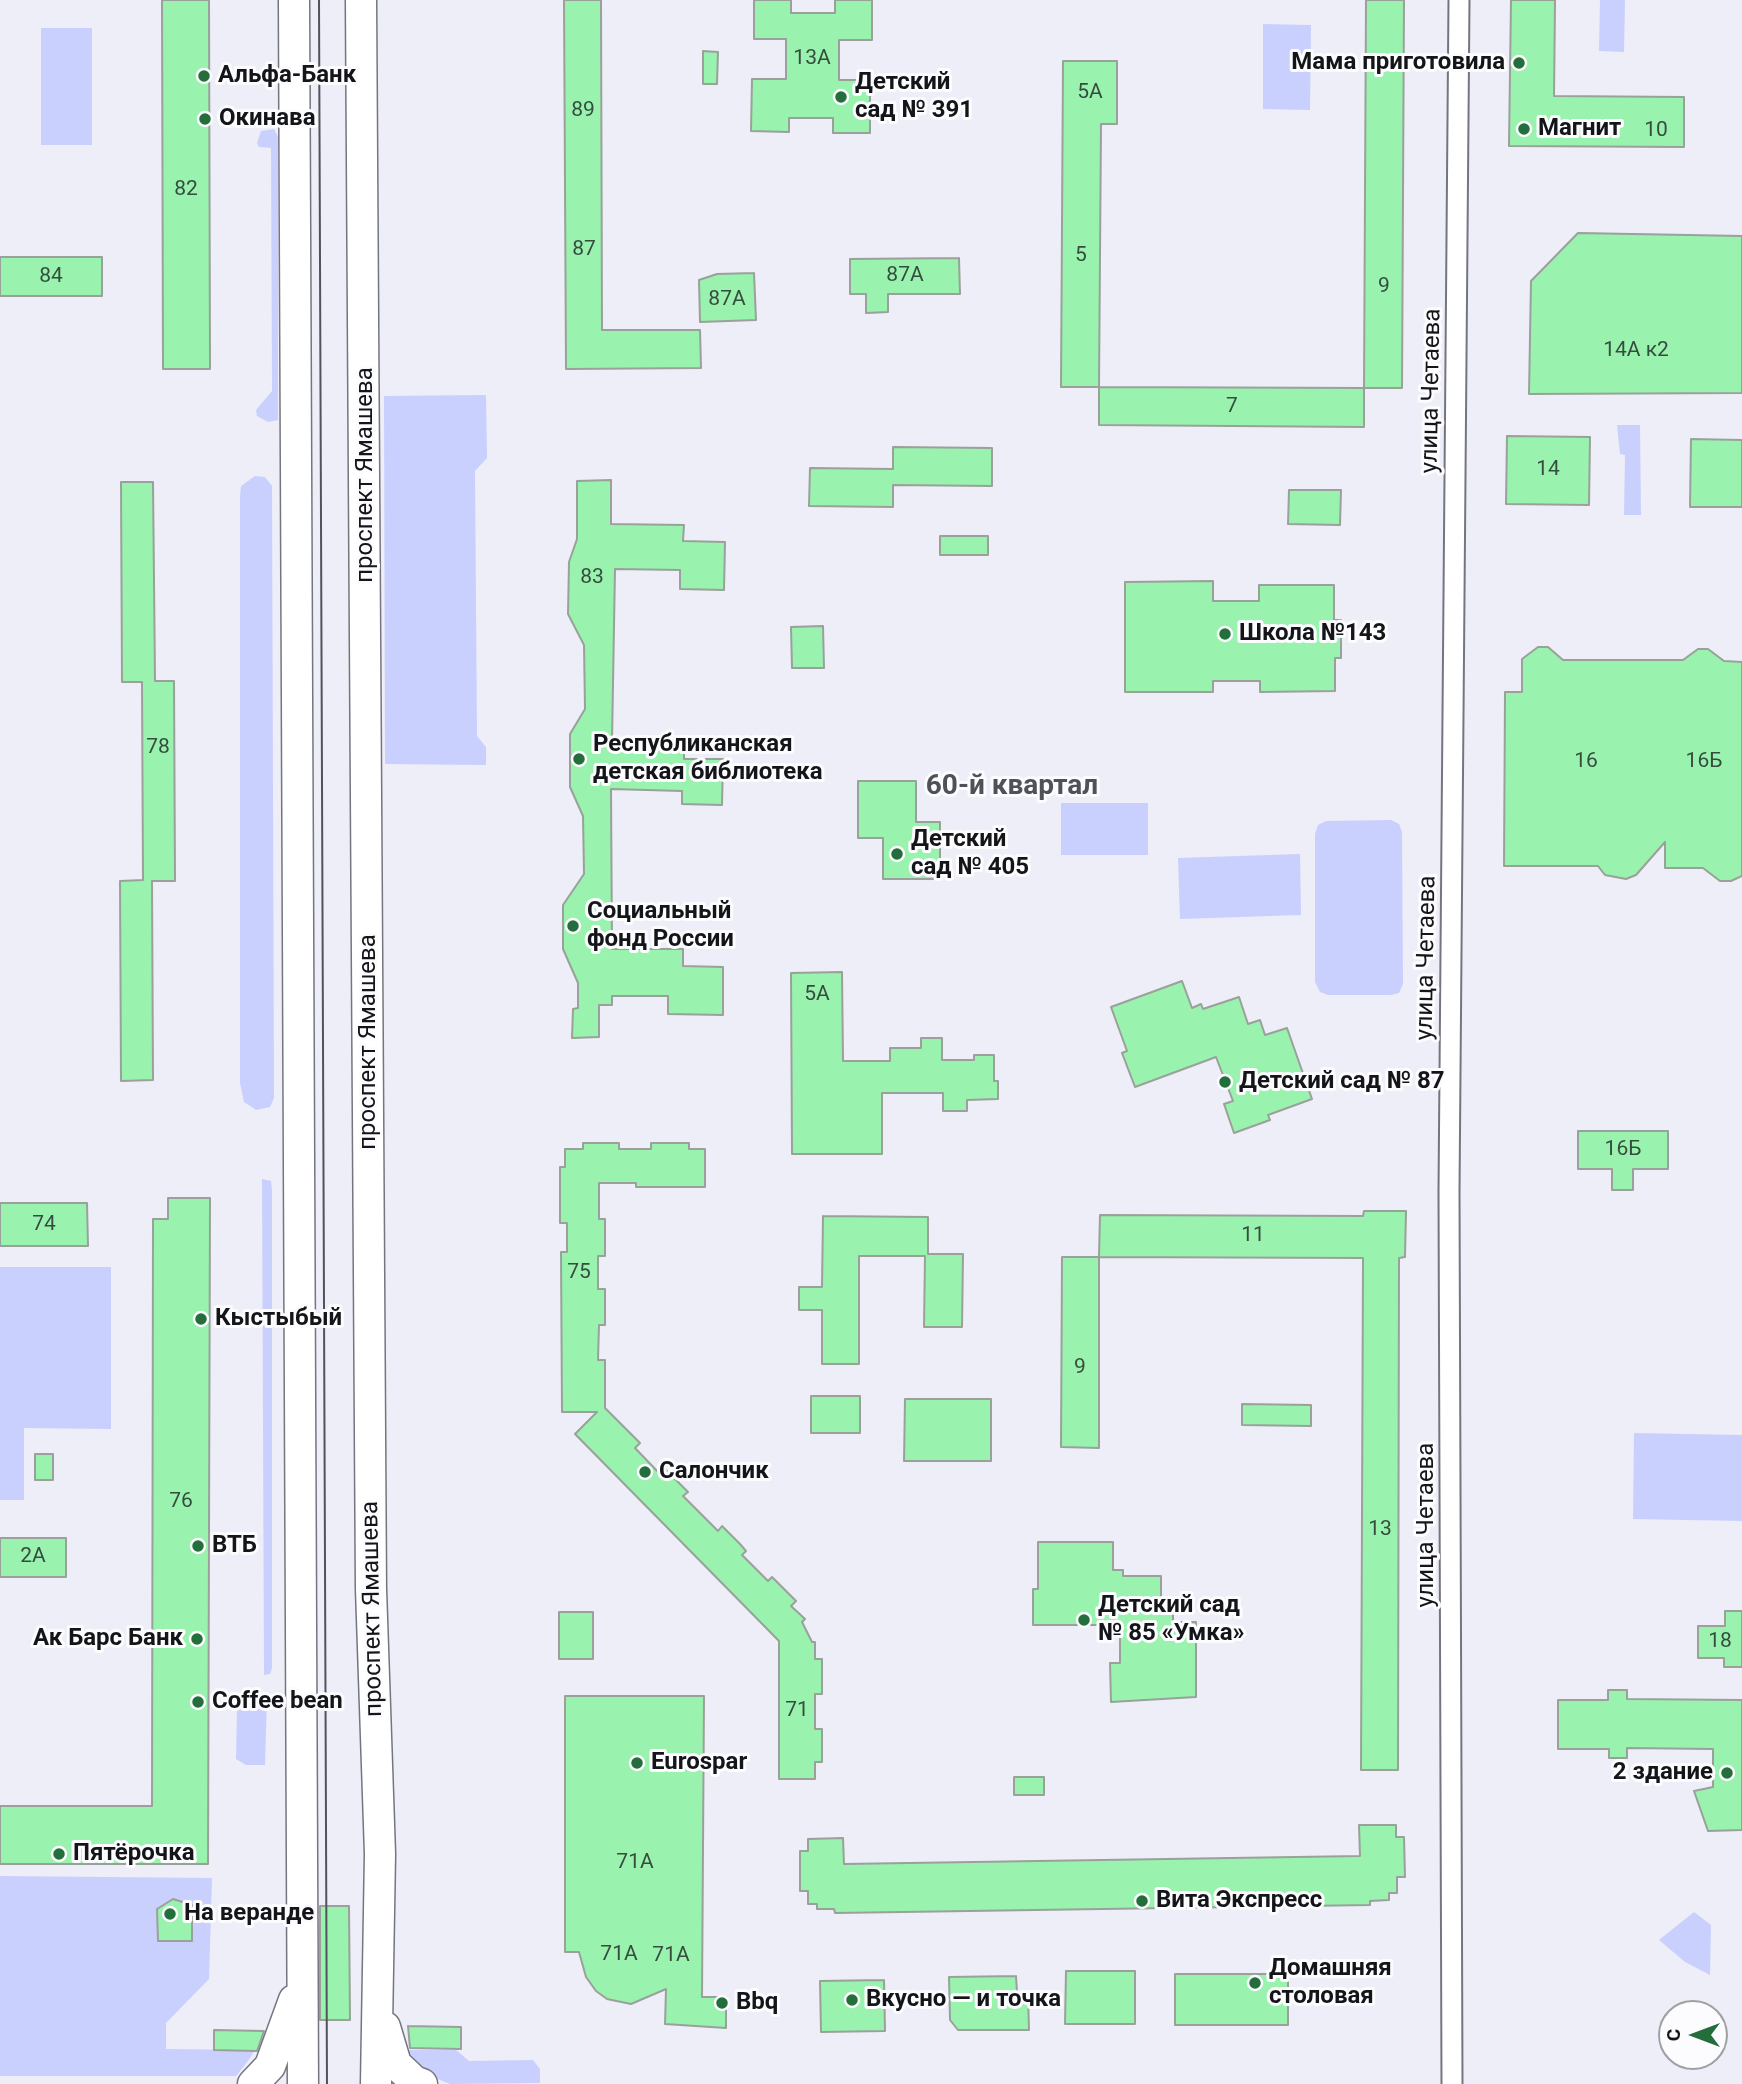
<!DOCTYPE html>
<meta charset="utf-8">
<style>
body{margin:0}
#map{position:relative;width:1742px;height:2084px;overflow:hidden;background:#edeef8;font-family:Roboto,sans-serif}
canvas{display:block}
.north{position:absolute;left:1658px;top:2000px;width:70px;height:70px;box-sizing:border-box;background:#fcfcfe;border:2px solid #9fa0a2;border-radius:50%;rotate:270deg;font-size:19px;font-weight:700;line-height:28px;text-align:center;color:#141518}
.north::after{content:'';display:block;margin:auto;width:24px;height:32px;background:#246e3c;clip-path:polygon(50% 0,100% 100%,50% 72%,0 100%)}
</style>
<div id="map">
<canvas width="1742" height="2084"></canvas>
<div class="north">С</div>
</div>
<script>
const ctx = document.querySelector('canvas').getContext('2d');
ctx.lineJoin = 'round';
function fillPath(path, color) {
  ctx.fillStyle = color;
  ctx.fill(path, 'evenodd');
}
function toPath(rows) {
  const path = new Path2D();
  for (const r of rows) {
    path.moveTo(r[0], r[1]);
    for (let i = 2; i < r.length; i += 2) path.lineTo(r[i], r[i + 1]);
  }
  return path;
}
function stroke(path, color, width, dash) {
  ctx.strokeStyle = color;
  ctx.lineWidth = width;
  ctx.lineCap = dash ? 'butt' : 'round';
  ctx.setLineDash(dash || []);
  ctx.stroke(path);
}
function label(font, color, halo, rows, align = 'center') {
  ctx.font = font + ' Roboto,sans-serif';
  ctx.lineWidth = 6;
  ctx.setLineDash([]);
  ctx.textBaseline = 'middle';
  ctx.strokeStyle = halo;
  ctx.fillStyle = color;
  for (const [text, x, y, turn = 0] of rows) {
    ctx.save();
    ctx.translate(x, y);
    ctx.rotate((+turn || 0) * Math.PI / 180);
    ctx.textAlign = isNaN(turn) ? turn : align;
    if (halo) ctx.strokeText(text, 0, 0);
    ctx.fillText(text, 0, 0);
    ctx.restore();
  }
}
const green = toPath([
 [1600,0,1625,0,1624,52,1599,51],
 [1263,24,1311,25,1310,110,1263,109],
 [41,28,92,28,92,145,41,145],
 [274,129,278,137,278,420,268,422,257,416,256,410,272,391,271,148,259,147,257,143,261,131],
 [486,395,487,458,475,471,477,736,486,747,486,765,385,764,384,396],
 [1617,425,1640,425,1641,515,1624,515,1625,455,1620,454],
 [255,476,265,477,272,486,274,1098,270,1107,256,1110,244,1102,240,1083,240,496,241,486],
 [1061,803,1148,803,1148,855,1061,855],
 [1391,820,1399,824,1402,832,1403,984,1399,993,1391,995,1328,995,1320,992,1315,982,1315,834,1318,825,1326,821],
 [1300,854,1301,915,1180,919,1178,858],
 [262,1179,271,1181,272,1190,272,1668,270,1674,264,1675],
 [0,1267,111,1267,111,1429,24,1428,24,1500,0,1500],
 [1634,1433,1742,1435,1742,1521,1633,1519],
 [245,1696,267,1696,265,1765,246,1765,236,1759,237,1710],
 [0,1876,212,1878,209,1979,166,2023,166,2049,255,2050,248,2061,236,2076,0,2076],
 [1694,1912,1711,1925,1710,1975,1685,1962,1659,1940],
 [406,2050,456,2050,469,2061,533,2060,540,2069,540,2083,450,2084,428,2075,411,2062]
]);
const building = toPath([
 [162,0,209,0,210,369,163,369,162,0],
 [564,0,601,0,602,330,700,330,701,368,566,369,564,0],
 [754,0,791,0,791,13,835,13,835,0,872,0,872,40,839,40,839,80,870,80,870,133,833,133,833,118,789,118,789,132,751,131,752,79,786,79,786,39,754,39,754,0],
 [1366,0,1404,0,1402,388,1364,388,1366,0],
 [1511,0,1555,0,1554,96,1684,97,1684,147,1509,146,1511,0],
 [703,51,718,52,717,84,703,84,703,51],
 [1063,61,1117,61,1117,124,1101,124,1099,387,1061,387,1063,61],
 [1578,233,1742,236,1742,393,1529,394,1531,281,1578,233],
 [0,257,102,257,102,296,0,296,0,257],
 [959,258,960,294,888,294,888,312,866,313,866,294,850,294,850,259,959,258],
 [754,273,756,320,700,322,699,280,717,274,754,273],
 [1099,387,1364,388,1364,427,1099,425,1099,387],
 [1507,436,1590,437,1589,505,1506,504,1507,436],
 [1691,439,1742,440,1742,507,1690,507,1691,439],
 [893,447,992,448,992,486,893,485,893,507,809,506,810,468,893,469,893,447],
 [611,480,611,524,684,525,683,541,725,542,724,590,680,589,680,570,615,569,612,741,684,743,684,759,723,759,722,805,682,804,682,791,611,789,612,949,683,949,683,966,723,967,723,1015,668,1014,668,996,612,996,612,1005,599,1005,599,1037,572,1038,573,1009,578,1008,578,983,563,949,563,905,584,874,583,816,570,787,570,734,585,709,584,645,568,614,569,562,577,539,577,481,611,480],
 [121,482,153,482,155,681,174,681,175,881,152,881,153,1080,121,1081,120,881,143,880,142,682,122,682,121,482],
 [1289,490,1341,490,1340,525,1288,524,1289,490],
 [940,536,988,536,988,555,940,555,940,536],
 [1213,581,1213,601,1259,601,1259,585,1334,585,1334,620,1341,620,1341,658,1335,658,1335,691,1260,692,1260,681,1213,681,1213,692,1125,692,1125,582,1213,581],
 [823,626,824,668,792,668,791,627,823,626],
 [1538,647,1548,647,1563,660,1683,660,1698,649,1708,649,1724,661,1742,662,1742,876,1731,881,1720,881,1703,868,1665,868,1665,842,1636,875,1626,879,1605,875,1598,866,1504,866,1505,692,1522,692,1522,659,1538,647],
 [858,781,916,781,916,822,940,822,940,879,883,879,883,838,858,838,858,781],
 [842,972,843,1061,890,1061,890,1048,921,1048,921,1038,942,1038,942,1060,974,1060,974,1055,994,1055,994,1081,998,1081,998,1099,967,1100,967,1111,943,1111,943,1093,882,1093,882,1154,792,1154,791,973,842,972],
 [1182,981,1192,1008,1201,1004,1203,1009,1239,997,1248,1024,1260,1020,1265,1035,1287,1028,1312,1099,1268,1115,1270,1120,1234,1133,1224,1104,1233,1101,1216,1057,1135,1087,1122,1053,1127,1051,1111,1007,1182,981],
 [1578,1131,1668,1131,1668,1169,1633,1169,1633,1190,1612,1190,1612,1169,1578,1169,1578,1131],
 [583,1143,619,1143,619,1149,651,1149,651,1143,689,1143,689,1149,705,1149,705,1187,636,1187,636,1183,599,1183,599,1219,605,1219,605,1256,598,1256,598,1289,605,1289,605,1325,599,1325,598,1360,605,1360,605,1408,640,1443,635,1448,659,1473,664,1468,688,1492,683,1496,718,1531,722,1526,740,1544,746,1551,742,1555,768,1581,772,1577,796,1601,791,1606,805,1619,802,1622,812,1642,815,1642,815,1659,822,1659,822,1694,815,1694,815,1729,822,1729,822,1762,815,1762,815,1779,779,1779,779,1641,575,1434,597,1412,562,1412,561,1252,567,1252,567,1223,560,1223,560,1167,565,1167,565,1149,583,1149,583,1143],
 [168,1198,210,1198,208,1864,0,1864,0,1806,152,1806,153,1219,168,1219,168,1198],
 [0,1203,87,1203,88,1246,0,1246,0,1203],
 [1364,1211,1406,1211,1405,1257,1399,1258,1398,1770,1361,1770,1363,1258,1099,1257,1100,1215,1363,1216,1364,1211],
 [823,1216,928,1217,928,1254,963,1254,962,1327,924,1327,925,1256,859,1256,859,1364,822,1364,822,1310,799,1310,799,1287,822,1287,823,1216],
 [1062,1257,1099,1257,1099,1448,1061,1447,1062,1257],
 [811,1396,860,1396,860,1433,811,1433,811,1396],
 [905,1399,991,1399,991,1461,904,1461,905,1399],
 [1242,1404,1311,1405,1311,1426,1242,1425,1242,1404],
 [35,1454,53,1454,53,1480,35,1480,35,1454],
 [0,1538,66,1538,66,1577,0,1577,0,1538],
 [1038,1542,1113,1542,1113,1570,1123,1570,1123,1576,1161,1576,1161,1604,1173,1605,1173,1622,1196,1622,1196,1697,1111,1702,1110,1663,1120,1663,1120,1625,1033,1625,1033,1589,1038,1589,1038,1542],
 [1725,1611,1742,1611,1742,1667,1724,1667,1724,1658,1698,1658,1698,1626,1725,1626,1725,1611],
 [559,1612,593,1612,593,1659,559,1659,559,1612],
 [1608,1690,1627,1690,1627,1699,1742,1700,1742,1830,1708,1831,1694,1791,1713,1787,1713,1749,1627,1748,1627,1758,1609,1758,1609,1749,1558,1749,1558,1700,1608,1700,1608,1690],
 [565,1696,704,1696,702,1997,726,1997,726,2028,665,2024,666,1989,631,2004,607,1999,596,1991,586,1977,579,1952,565,1952,565,1696],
 [1014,1777,1044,1777,1044,1795,1014,1795,1014,1777],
 [1359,1825,1396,1825,1396,1837,1404,1837,1405,1877,1397,1877,1397,1893,1389,1893,1389,1900,1370,1901,1370,1905,835,1913,834,1909,817,1909,817,1904,808,1904,808,1891,800,1891,800,1851,808,1851,808,1839,843,1838,844,1864,1360,1856,1359,1825],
 [173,1899,192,1905,192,1941,158,1941,157,1909,173,1899],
 [320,1906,349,1906,350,2020,320,2020,320,1906],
 [1066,1971,1135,1971,1135,2024,1065,2024,1066,1971],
 [1175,1974,1288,1974,1288,2025,1175,2025,1175,1974],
 [1016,1976,1017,1992,1028,1995,1029,2030,958,2030,950,2020,949,1977,1016,1976],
 [884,1980,885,2031,821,2032,820,1981,884,1980],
 [408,2026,461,2027,461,2049,410,2048,408,2026],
 [214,2030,264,2031,257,2051,214,2050,214,2030]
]);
const street = toPath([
 [1452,2084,1449,1191,1459,0]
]);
const primary = toPath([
 [294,0,303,2084],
 [361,0,371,1589,380,1854,376,2084],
 [385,2027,396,2064,414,2081,422,2084],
 [253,2084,270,2066,294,2000]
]);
const tram = toPath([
 [319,0,327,2084]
]);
const markers = [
 [1519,63,7,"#246e3c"],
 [204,76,7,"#246e3c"],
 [841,97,7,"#246e3c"],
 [205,119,7,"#246e3c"],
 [1524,129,7,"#246e3c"],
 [1225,634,7,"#246e3c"],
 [579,759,7,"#246e3c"],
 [897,854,7,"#246e3c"],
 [573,926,7,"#246e3c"],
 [1225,1082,7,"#246e3c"],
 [201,1319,7,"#246e3c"],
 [645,1472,7,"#246e3c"],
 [198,1546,7,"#246e3c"],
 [1084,1620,7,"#246e3c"],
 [197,1639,7,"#246e3c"],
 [198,1702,7,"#246e3c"],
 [637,1763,7,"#246e3c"],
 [1727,1773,7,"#246e3c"],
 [59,1854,7,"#246e3c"],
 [1142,1901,7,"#246e3c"],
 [170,1914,7,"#246e3c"],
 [1255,1983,7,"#246e3c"],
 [852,2000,7,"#246e3c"],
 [722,2003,7,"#246e3c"]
];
const numberNames = [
 ["13А",812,59],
 ["5А",1090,93],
 ["89",583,111],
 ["10",1656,131],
 ["82",186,190],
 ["87",584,250],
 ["5",1081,256],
 ["87А",905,276],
 ["84",51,277],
 ["9",1384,287],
 ["87А",727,300],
 ["14А к2",1636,351],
 ["7",1232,407],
 ["14",1548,470],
 ["83",592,578],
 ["78",158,748],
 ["16",1586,762],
 ["16Б",1704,762],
 ["5А",817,995],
 ["16Б",1623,1150],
 ["74",44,1225],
 ["11",1253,1236],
 ["75",579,1273],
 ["9",1080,1368],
 ["76",181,1502],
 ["13",1380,1530],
 ["2А",33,1557],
 ["18",1720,1642],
 ["71",797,1711],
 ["71А",635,1863],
 ["71А",619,1955],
 ["71А",671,1956]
];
const poiNames = [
 ["Мама приготовила",1505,63,"right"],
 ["Альфа-Банк",218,76],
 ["Детский",855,83],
 ["сад № 391",855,111],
 ["Окинава",219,119],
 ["Магнит",1538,129],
 ["Школа №143",1239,634],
 ["Республиканская",593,745],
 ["детская библиотека",593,773],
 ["Детский",911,840],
 ["сад № 405",911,868],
 ["Социальный",587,912],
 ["фонд России",587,940],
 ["Детский сад № 87",1239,1082],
 ["Кыстыбый",215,1319],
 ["Салончик",659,1472],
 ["ВТБ",212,1546],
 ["Детский сад",1098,1606],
 ["№ 85 «Умка»",1098,1634],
 ["Ак Барс Банк",183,1639,"right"],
 ["Coffee bean",212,1702],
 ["Eurospar",651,1763],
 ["2 здание",1713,1773,"right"],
 ["Пятёрочка",73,1854],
 ["Вита Экспресс",1156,1901],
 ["На веранде",184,1914],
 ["Домашняя",1269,1969],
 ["столовая",1269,1997],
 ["Вкусно — и точка",866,2000],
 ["Bbq",736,2003]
];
const streetNames = [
 ["улица Четаева",1432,391,-89],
 ["проспект Ямашева",366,475,-90],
 ["улица Четаева",1427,958,-89],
 ["проспект Ямашева",369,1042,-90],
 ["улица Четаева",1427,1525,-90],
 ["проспект Ямашева",373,1609,-91]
];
const quarterNames = [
 ["60-й квартал",1012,787]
];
fillPath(green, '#c9d0fd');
fillPath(building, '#99f3ae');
stroke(building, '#99a19a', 2);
stroke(street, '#74767f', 23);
stroke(primary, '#74767f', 33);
stroke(street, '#fff', 19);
stroke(primary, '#fff', 30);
stroke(tram, '#525358', 2);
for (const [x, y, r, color] of markers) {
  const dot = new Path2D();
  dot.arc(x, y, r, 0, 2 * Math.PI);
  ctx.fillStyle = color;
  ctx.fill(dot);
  stroke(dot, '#fcfcfe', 2.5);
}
label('21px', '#354c3e', null, numberNames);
label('bold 24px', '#141518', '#fcfcfe', poiNames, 'left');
label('24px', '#141518', '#fcfcfe', streetNames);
label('bold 28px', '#4f5058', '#fcfcfe', quarterNames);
</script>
